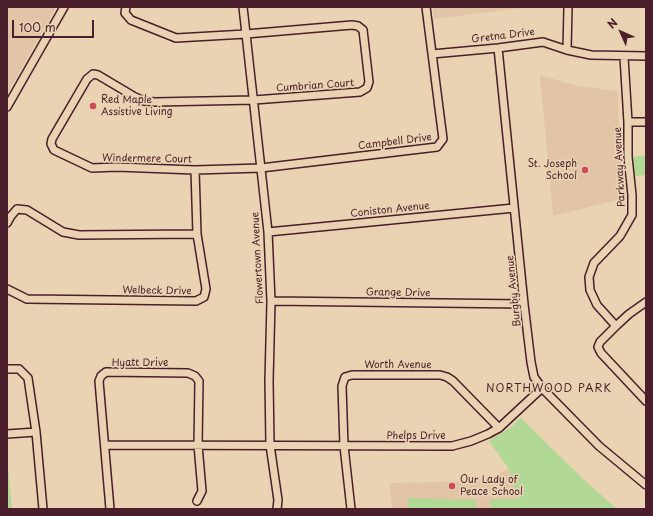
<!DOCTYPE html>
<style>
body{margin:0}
#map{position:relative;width:653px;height:516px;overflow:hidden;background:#e9d3b2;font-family:"Playpen Sans",sans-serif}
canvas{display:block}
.frame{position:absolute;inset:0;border:8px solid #4a1f2b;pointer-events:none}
.north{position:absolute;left:601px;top:12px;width:40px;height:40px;-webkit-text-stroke:3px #e9d3b2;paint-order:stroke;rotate:315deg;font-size:11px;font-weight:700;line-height:16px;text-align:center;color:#4a1f2b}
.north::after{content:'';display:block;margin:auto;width:14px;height:18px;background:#4a1f2b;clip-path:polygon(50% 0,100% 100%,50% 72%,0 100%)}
.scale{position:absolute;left:12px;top:20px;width:82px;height:18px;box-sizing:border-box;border:2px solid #4a1f2b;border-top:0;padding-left:5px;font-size:12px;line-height:14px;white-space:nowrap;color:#4a1f2b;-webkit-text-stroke:3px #e9d3b2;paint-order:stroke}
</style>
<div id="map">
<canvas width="653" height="516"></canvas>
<div class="frame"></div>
<div class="north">N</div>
<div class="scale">100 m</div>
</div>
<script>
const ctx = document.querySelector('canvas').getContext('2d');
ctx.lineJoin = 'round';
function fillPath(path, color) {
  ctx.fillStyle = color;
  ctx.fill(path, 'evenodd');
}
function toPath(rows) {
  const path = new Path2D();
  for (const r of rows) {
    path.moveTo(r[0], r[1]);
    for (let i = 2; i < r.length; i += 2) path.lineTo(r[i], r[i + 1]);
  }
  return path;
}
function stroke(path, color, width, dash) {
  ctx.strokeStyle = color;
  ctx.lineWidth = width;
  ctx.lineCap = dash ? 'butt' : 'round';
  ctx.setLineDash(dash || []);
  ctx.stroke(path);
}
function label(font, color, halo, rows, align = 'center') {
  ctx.font = font + ' "Playpen Sans",sans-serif';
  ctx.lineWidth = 3.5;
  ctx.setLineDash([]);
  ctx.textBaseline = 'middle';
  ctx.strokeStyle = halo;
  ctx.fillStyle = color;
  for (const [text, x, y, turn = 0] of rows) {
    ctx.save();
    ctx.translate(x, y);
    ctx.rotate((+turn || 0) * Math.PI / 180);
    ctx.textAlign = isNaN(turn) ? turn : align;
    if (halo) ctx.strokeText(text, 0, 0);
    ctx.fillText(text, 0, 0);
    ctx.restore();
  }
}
const built = toPath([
 [7,7,56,7,7,94],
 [433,7,528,7,434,19],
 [540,75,577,86,618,91,619,142,625,198,553,216],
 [509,469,520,509,392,509,390,483,482,481]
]);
const green = toPath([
 [646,155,646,175,634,176,632,157],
 [521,418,583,479,617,509,491,509,490,502,491,499,517,499,509,469,489,441,511,427],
 [7,467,8,467,12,509,7,509],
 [408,498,476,500,476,509,408,509]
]);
const minor = toPath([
 [126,7,125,13,131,20,176,38,246,34,352,25,358,26,363,30,369,82,367,88,360,92,254,100,155,102,144,101,135,97,98,75,93,74,87,79,52,139,51,144,54,150,92,168,117,167,195,170,261,168,437,147,443,139,426,7],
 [243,7,268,232,271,301,269,381,270,445,278,500,277,509],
 [498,48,524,304,531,362,534,377,542,388,599,446,646,485],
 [567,50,568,7],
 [432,54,498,48,543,42,567,50,591,55,646,56],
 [7,107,64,7],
 [628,122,646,122],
 [7,223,11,216,17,209,27,210,63,232,79,235,197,234],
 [268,232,514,208],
 [7,289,27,299,196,301,204,297,206,289,197,234,195,170],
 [271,301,524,304],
 [646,302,629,314,616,326,600,342,598,347,601,353,646,401],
 [616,326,597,305,590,290,589,277,594,263,620,236,632,215,632,195,628,157,628,122,624,57],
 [7,369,19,369,28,378,36,432,43,509],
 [7,434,36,432],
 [105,445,452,446,471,441,488,434,499,428,542,388],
 [110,509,99,381,101,376,106,372,188,373,195,376,199,381,198,445,202,491,197,501],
 [351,509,344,446,342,386,345,377,352,375,440,375,447,377,453,381,499,428]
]);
const markers = [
 [93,106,4,"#d1495b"],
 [585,170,4,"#d1495b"],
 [452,486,4,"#d1495b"]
];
const streetNames = [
 ["Gretna Drive",503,36,-7],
 ["Cumbrian Court",315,86,-4],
 ["Campbell Drive",395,142,-7],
 ["Windermere Court",147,159,1],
 ["Parkway Avenue",620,167,-93],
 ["Coniston Avenue",390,210,-6],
 ["Flowertown Avenue",258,258,-93],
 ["Welbeck Drive",157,291,1],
 ["Burgby Avenue",514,291,-96],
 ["Grange Drive",398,293,1],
 ["Hyatt Drive",140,363],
 ["Worth Avenue",398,365],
 ["Phelps Drive",416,436]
];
const poiNames = [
 ["Red Maple",101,100],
 ["Assistive Living",101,112],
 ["St. Joseph",577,164,"right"],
 ["School",577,176,"right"],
 ["Our Lady of",460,480],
 ["Peace School",460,492]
];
const neighbourhoodNames = [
 ["NORTHWOOD PARK",549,389]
];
fillPath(built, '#e1c5a6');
fillPath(green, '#b1d995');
stroke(minor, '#4a1f2b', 10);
stroke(minor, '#e9d3b2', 7);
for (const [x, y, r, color] of markers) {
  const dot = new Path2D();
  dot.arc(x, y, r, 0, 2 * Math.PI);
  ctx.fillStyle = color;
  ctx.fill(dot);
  stroke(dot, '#e9d3b2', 1.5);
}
label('10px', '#4a1f2b', '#e9d3b2', streetNames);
label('10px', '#4a1f2b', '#e9d3b2', poiNames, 'left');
ctx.letterSpacing = '1px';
label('11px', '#4a1f2b', '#e9d3b2', neighbourhoodNames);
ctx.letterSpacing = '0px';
</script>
